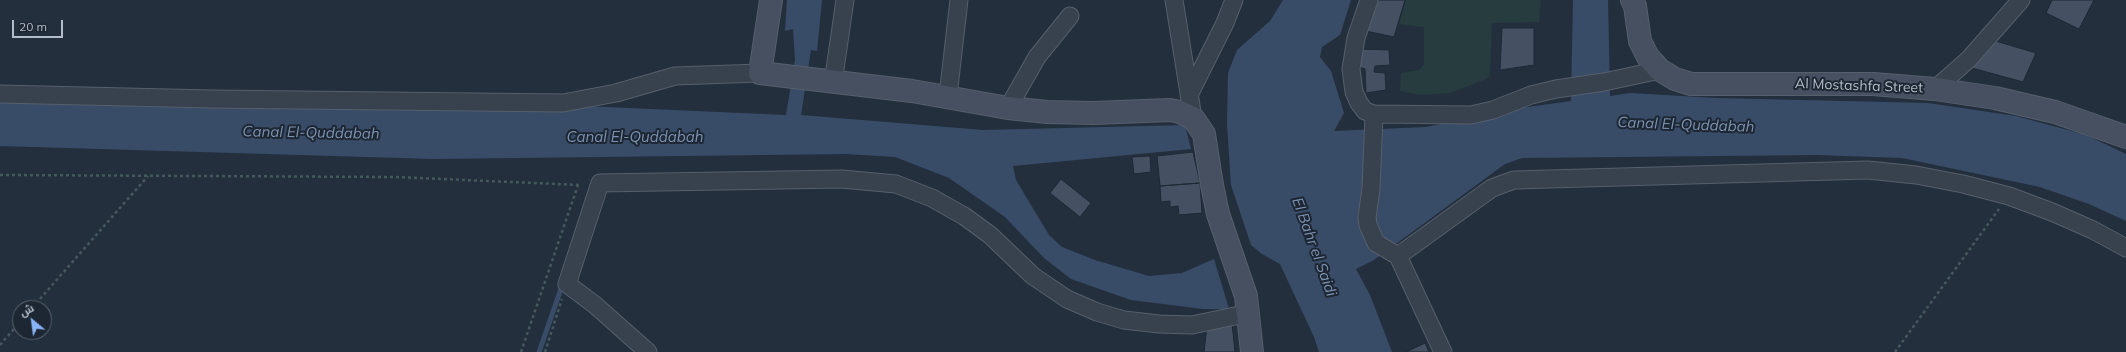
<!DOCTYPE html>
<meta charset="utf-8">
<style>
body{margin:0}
#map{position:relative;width:2126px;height:352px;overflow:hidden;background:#242f3e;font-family:Mulish,Cairo,sans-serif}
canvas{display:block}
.north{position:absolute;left:12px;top:300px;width:40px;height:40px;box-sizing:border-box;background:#1d2633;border:1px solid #59626f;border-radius:50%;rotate:331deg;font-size:11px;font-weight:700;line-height:16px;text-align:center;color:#b4bcc9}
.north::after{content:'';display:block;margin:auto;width:14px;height:18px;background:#8ab4f8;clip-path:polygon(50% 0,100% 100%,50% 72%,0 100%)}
.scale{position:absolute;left:12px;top:20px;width:51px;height:18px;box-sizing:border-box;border:2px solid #b4bcc9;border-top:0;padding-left:5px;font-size:12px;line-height:14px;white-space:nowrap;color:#b4bcc9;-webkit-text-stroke:3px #1d2633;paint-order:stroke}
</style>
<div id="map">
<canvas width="2126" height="352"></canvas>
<div class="north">ش</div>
<div class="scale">20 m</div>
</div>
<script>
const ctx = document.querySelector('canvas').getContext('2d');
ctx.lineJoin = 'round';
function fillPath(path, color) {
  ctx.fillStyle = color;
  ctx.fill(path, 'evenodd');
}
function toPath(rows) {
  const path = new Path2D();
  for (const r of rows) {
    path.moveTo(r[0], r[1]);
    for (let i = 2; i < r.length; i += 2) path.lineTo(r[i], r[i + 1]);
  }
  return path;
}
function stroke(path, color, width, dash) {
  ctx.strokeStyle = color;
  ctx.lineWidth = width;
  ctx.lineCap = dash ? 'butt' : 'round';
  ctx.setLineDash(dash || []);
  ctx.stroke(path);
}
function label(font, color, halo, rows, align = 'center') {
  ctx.font = font + ' Mulish,sans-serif';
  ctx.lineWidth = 4;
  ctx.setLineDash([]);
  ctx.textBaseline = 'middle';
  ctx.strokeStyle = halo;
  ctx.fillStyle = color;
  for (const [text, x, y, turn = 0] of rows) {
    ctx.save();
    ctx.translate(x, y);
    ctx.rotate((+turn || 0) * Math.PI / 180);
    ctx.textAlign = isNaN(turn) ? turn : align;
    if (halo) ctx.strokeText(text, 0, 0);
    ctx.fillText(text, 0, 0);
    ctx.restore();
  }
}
const green = toPath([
 [1406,0,1541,0,1539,22,1492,23,1490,76,1486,79,1450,93,1419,95,1400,91,1401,73,1419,70,1424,64,1424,27,1399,24]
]);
const water = toPath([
 [787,0,822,0,817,51,811,50,801,115,983,130,1185,125,1191,149,1013,166,1016,180,1049,235,1062,247,1095,260,1149,276,1182,273,1214,259,1229,309,1203,309,1131,300,1071,279,1044,258,1005,217,949,178,895,157,846,154,434,159,0,146,0,98,560,105,786,115,795,60,793,29,785,31],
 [1283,0,1351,0,1340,35,1322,47,1320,57,1331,71,1344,113,1334,131,1426,127,1521,108,1571,101,1573,0,1608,0,1610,96,1630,93,1716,98,1928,103,2016,116,2086,135,2126,154,2126,221,2089,204,2040,187,1902,158,1817,155,1522,158,1505,164,1374,260,1356,269,1370,295,1392,352,1319,352,1314,337,1280,264,1262,254,1251,245,1231,185,1227,124,1228,73,1237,50,1270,21]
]);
const stream = toPath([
 [539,352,563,283]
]);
const building = toPath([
 [1376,0,1405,0,1394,37,1366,31,1376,0],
 [2052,0,2094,0,2079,29,2046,13,2052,0],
 [1502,28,1534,28,1534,65,1500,70,1502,28],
 [1992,40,2036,53,2023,82,1972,68,1992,40],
 [1360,49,1389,50,1390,65,1375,66,1374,72,1385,73,1386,90,1366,93,1365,69,1359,67,1360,49],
 [1193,152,1200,183,1160,186,1157,156,1193,152],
 [1150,156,1151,172,1134,174,1132,157,1150,156],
 [1061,179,1091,203,1080,217,1050,193,1061,179],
 [1200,183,1202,213,1179,215,1178,206,1170,207,1170,201,1161,202,1160,186,1200,183],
 [1232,323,1235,352,1204,352,1207,326,1232,323],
 [1425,343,1429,352,1406,352,1425,343]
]);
const path = toPath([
 [0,175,395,177,581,185],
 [32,308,148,176],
 [0,345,20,322],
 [521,352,578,185],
 [545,352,562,299],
 [1895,352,1999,209]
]);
const minor = toPath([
 [1174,0,1193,118],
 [1369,0,1356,38,1351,69,1354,92,1359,103,1365,111,1374,114,1471,115,1493,110,1531,95,1556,89,1604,82,1660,70],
 [833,83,845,0],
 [1935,89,1969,59,2021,0],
 [0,94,211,99,563,103,616,93,675,76,760,73],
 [1189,95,1225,23,1234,0],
 [948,96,959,0],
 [1008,108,1037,57,1070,16],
 [1374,114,1371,189,1367,217,1368,225,1376,243,1398,256,1443,352],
 [1398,256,1492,188,1514,180,1868,170,1916,175,1963,184,2009,196,2052,212,2093,230,2126,248],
 [648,352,595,305,567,284,600,183,842,179,896,184,932,198,964,216,990,235,1033,276,1067,299,1097,312,1124,320,1159,324,1192,325,1249,313]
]);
const secondary = toPath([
 [771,0,760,73,912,91,1008,108,1047,112,1093,113,1170,110,1180,112,1193,118,1204,134,1212,185,1218,214,1246,296,1252,352],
 [1632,0,1635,6,1640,41,1648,57,1660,70,1675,79,1691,84,1873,84,1935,89,1995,98,2055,112,2126,137]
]);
const streetNames = [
 ["Al Mostashfa Street",1859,86,2]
];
const waterNames = [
 ["Canal El-Quddabah",1686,125,2],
 ["Canal El-Quddabah",311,133,1],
 ["Canal El-Quddabah",635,137],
 ["El Bahr el Saidi",1314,247,70]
];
fillPath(green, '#263c3f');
fillPath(water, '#394c67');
stroke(stream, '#394c67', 5);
fillPath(building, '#455162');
stroke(building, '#1f2835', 1);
stroke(minor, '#565f6c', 19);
stroke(secondary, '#565f6c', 24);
stroke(path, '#44595c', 2.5, [3, 3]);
stroke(minor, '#38414e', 17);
stroke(secondary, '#465061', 22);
label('14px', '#b4bcc9', '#1d2633', streetNames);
label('italic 15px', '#7c92b1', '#1d2633', waterNames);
</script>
